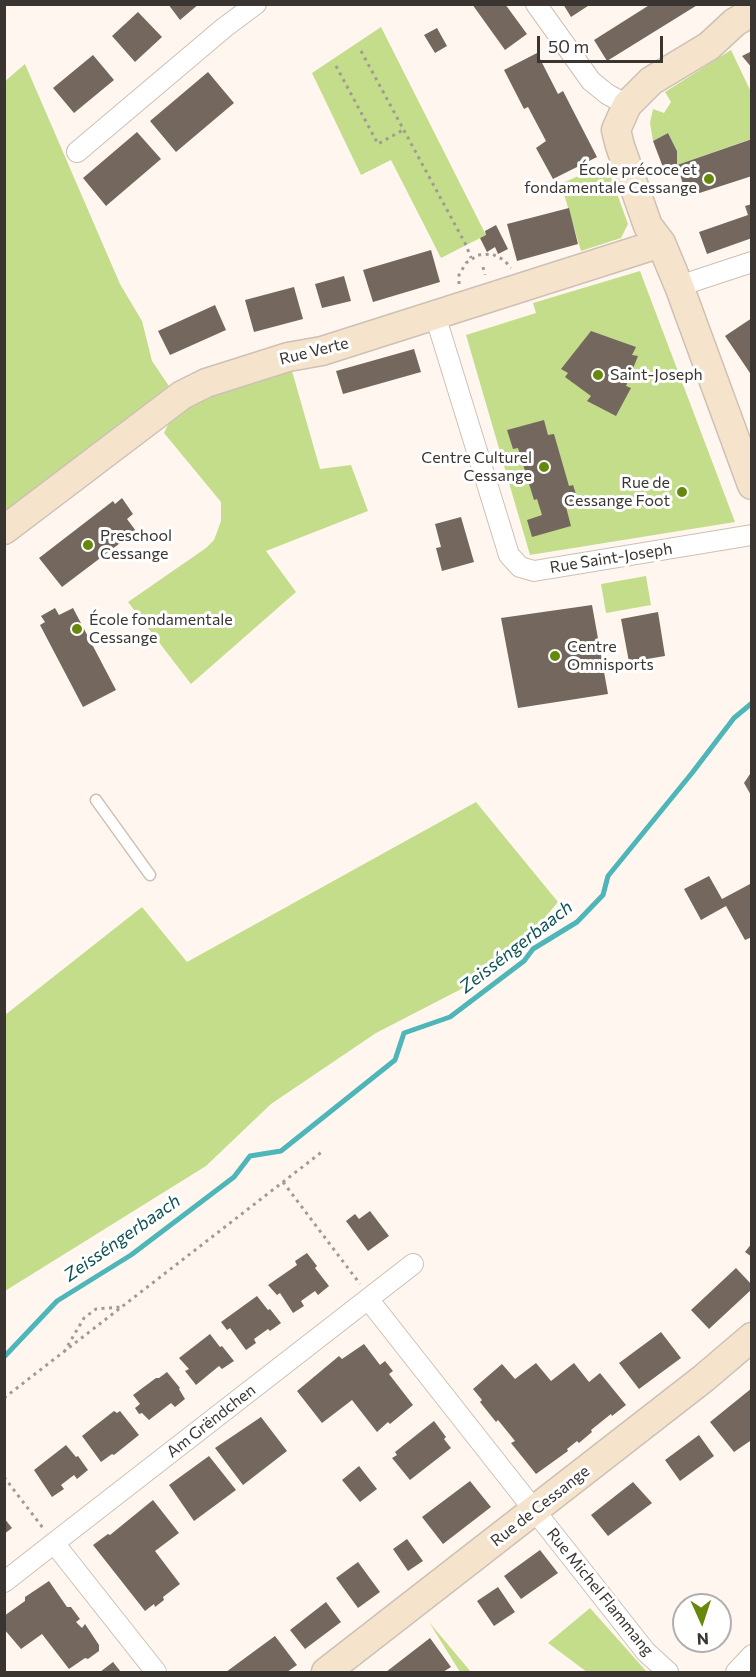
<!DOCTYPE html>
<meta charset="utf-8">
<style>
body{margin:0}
#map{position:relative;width:756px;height:1677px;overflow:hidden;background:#fff6ef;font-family:Commissioner,sans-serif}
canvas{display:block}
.frame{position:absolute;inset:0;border:6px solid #3b3531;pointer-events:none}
.north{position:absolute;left:672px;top:1593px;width:60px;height:60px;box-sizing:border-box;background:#fff;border:2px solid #b1aead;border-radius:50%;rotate:177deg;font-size:16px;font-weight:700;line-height:24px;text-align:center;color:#3b3531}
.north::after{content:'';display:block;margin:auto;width:21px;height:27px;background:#67890b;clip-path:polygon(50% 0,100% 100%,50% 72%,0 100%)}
.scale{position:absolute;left:537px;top:36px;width:126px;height:27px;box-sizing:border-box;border:3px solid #3b3531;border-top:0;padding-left:8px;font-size:18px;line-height:21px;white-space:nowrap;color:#3b3531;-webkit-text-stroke:4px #fff;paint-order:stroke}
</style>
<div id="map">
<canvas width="756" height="1677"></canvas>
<div class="frame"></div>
<div class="north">N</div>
<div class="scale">50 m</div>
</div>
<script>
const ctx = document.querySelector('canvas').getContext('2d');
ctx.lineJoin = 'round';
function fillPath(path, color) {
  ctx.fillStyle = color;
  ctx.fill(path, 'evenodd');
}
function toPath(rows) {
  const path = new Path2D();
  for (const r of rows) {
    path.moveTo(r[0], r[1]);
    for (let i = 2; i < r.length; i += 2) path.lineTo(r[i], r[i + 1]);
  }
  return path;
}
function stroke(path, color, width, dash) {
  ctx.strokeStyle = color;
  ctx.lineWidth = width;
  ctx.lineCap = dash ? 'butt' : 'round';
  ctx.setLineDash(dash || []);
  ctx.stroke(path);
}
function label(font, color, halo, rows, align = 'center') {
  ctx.font = font + ' Commissioner,sans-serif';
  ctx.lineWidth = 6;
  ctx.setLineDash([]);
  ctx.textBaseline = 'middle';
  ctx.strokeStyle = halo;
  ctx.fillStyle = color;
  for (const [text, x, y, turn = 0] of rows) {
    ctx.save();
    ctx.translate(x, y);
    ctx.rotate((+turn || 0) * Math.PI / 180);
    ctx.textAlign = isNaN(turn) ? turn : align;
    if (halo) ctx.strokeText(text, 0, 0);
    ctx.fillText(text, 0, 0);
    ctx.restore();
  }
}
const green = toPath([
 [381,27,486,235,441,258,391,160,361,175,312,73],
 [731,50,751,92,751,139,677,165,677,151,668,133,653,141,650,123,653,109,664,113,671,102,665,92],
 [25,64,120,284,142,321,152,361,173,392,5,520,4,82],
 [606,163,628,224,621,238,581,251,561,184],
 [640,271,735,522,530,555,466,335,536,313,533,303],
 [288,357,320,469,351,465,368,511,266,551,296,592,191,684,128,602,206,548,214,540,221,521,221,502,164,433,182,395],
 [646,576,651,605,606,613,601,584],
 [476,802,558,902,502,968,376,1033,271,1104,206,1166,5,1291,5,1015,142,907,187,962],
 [590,1608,647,1672,587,1672,548,1643],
 [429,1622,471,1672,460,1672]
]);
const stream = toPath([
 [4,1357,57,1301,131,1255,234,1177,250,1156,281,1151,395,1060,404,1033,450,1017,524,961,533,949,577,922,603,895,608,876,692,773,734,718,752,703]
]);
const building = toPath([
 [168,4,199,4,180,20],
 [472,4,505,4,527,34,505,50],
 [563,4,591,4,571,17],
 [651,4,699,4,607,61,594,40],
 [138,12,162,37,135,62,112,36],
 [437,28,447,46,435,53,424,35],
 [752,51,752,68,742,56],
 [537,53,558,94,563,91,597,157,553,179,536,148,546,141,528,107,524,109,504,70],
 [93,55,114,80,74,113,53,88],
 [208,72,234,103,176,152,150,121],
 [137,132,161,159,106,206,83,178],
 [668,133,677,151,677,165,752,139,752,176,687,197,677,165,664,170,653,141],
 [752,204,752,238,707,254,699,232,748,215,745,206],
 [569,208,578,244,517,261,507,224],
 [496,225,508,249,498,254,495,247,487,252,480,238,486,235,485,231],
 [431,250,440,282,373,302,363,270],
 [344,276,351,301,322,308,315,284],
 [294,287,303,319,254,332,245,300],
 [215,305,226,330,170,355,158,331],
 [752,318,752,376,725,336],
 [591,331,636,347,632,355,638,356,626,386,631,388,616,416,587,401,591,396,565,377,568,373,561,369],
 [414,349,421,372,343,394,336,371],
 [544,420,548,435,554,434,569,486,573,485,579,503,566,507,571,526,532,537,527,520,542,515,537,499,534,500,518,448,513,449,507,430],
 [122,498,133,514,127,519,136,531,62,587,39,558,113,501,115,504],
 [461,517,474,562,442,571,436,548,441,547,435,524],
 [592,605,608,694,518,708,501,618],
 [55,608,59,615,73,608,116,690,83,707,40,625,45,622,41,616],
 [658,612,665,656,629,662,621,619],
 [752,771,752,797,744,783],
 [709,876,722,899,752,883,752,937,745,940,726,906,701,920,684,889],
 [370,1211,389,1236,368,1251,346,1221,355,1214,359,1219],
 [752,1243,752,1257,745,1252],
 [307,1253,317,1266,315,1268,329,1286,318,1295,315,1291,301,1301,304,1306,293,1313,280,1293,277,1295,268,1285,297,1265,295,1261],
 [736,1268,752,1285,752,1289,709,1329,691,1310],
 [257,1296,268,1310,270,1309,281,1323,270,1331,268,1329,254,1339,256,1343,246,1350,230,1328,227,1330,221,1322],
 [661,1332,681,1358,639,1389,619,1363],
 [210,1334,220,1347,222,1346,234,1361,222,1369,219,1366,196,1385,185,1371,189,1369,179,1358],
 [364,1344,380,1365,385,1361,393,1371,389,1374,413,1405,390,1424,388,1422,377,1432,352,1400,322,1423,297,1391,339,1356,342,1359],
 [536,1363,551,1381,574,1363,589,1382,600,1373,626,1405,612,1416,611,1414,591,1430,592,1432,579,1443,577,1441,567,1449,568,1451,536,1474,511,1443,515,1441,498,1420,496,1422,480,1402,482,1400,473,1389,502,1364,515,1379],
 [167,1372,180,1388,179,1389,185,1399,175,1407,171,1403,149,1420,142,1413,139,1414,135,1408,140,1404,133,1395,156,1378,159,1378],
 [752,1388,750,1441,734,1452,710,1422],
 [114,1411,117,1413,120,1411,139,1435,114,1455,112,1454,101,1462,82,1436],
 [261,1417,287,1451,243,1485,215,1448],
 [434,1421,446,1437,444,1439,451,1448,410,1480,392,1458,397,1455,395,1452],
 [699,1435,714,1456,680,1481,665,1460],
 [66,1445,76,1457,78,1456,88,1470,77,1479,74,1475,61,1485,64,1489,52,1497,34,1470],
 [209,1456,236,1490,194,1521,169,1485],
 [359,1466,377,1489,360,1502,342,1480],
 [470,1481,491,1507,443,1544,422,1517],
 [633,1482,652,1503,608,1536,591,1515],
 [153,1500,179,1533,155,1551,180,1584,163,1597,164,1600,155,1607,154,1604,145,1611,93,1545,108,1534,110,1535],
 [4,1518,12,1528,4,1534],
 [407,1539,423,1561,408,1571,393,1549],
 [540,1550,558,1573,521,1599,504,1576],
 [358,1562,380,1592,358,1608,336,1578],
 [49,1581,67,1607,71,1607,80,1619,76,1622,82,1628,85,1624,99,1645,99,1651,88,1659,85,1658,69,1669,42,1634,21,1649,4,1629,4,1616,25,1601,25,1597],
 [498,1587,515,1612,494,1626,477,1601],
 [326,1602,341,1622,305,1649,290,1630],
 [275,1636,297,1665,287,1672,226,1672],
 [430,1638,451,1667,443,1672,386,1672],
 [113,1662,121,1672,100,1672]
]);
const path = toPath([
 [361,51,466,245,471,258],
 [336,66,378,144,403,130],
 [483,267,485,275],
 [459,284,459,275,466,263,478,255,492,254,504,260,511,268],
 [283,1182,360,1284],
 [64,1352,84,1318,96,1309,121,1307],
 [4,1398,323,1151],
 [4,1477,43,1528]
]);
const lane = toPath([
 [96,800,150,875]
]);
const street = toPath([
 [536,4,591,81,607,94,627,105],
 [77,152,225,27,256,4],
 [679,286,752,262],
 [435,315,509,555,520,567,534,571,752,535],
 [368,1299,413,1264],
 [4,1582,54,1543],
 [156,1672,54,1543,368,1299,646,1652,668,1672],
 [736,1672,752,1655]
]);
const secondary = toPath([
 [752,12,735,22,709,46,651,81,627,105,616,130,620,146,648,226,661,243,679,286,752,485],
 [4,530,182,395,206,383,288,357,322,351,661,243],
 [326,1672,704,1378,752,1337]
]);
const markers = [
 [709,179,6,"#67890b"],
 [598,375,6,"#67890b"],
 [544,467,6,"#67890b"],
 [682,492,6,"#67890b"],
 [88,545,6,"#67890b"],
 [77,629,6,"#67890b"],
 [555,656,6,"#67890b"]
];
const poiNames = [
 ["École précoce et",697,170,"right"],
 ["fondamentale Cessange",697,188,"right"],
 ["Saint-Joseph",610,375],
 ["Centre Culturel",532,458,"right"],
 ["Cessange",532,476,"right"],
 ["Rue de",670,483,"right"],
 ["Cessange Foot",670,501,"right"],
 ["Preschool",100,536],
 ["Cessange",100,554],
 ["École fondamentale",89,620],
 ["Cessange",89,638],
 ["Centre",567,647],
 ["Omnisports",567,665]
];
const streetNames = [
 ["Rue Verte",314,351,-14],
 ["Rue Saint-Joseph",611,558,-9],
 ["Am Grëndchen",211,1421,-38],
 ["Rue de Cessange",540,1506,-38],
 ["Rue Michel Flammang",600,1592,51]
];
const waterNames = [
 ["Zeisséngerbaach",516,947,-38],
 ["Zeisséngerbaach",122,1238,-35]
];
fillPath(green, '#c4dd8b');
stroke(stream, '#4eb5b8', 5);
fillPath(building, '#74685e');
stroke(lane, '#cdc0b5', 13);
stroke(street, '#cdc0b5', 22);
stroke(secondary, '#cdc0b5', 31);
stroke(path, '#a29a95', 3, [3, 4.5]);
stroke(lane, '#fff', 10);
stroke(street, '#fff', 20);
stroke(secondary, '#f5e4cb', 28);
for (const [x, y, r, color] of markers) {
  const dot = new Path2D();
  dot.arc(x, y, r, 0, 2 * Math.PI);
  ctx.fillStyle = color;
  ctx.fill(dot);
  stroke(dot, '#fff', 2);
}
label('16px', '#3b3531', '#fff', poiNames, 'left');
label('16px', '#3b3531', '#fff', streetNames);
label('italic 18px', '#105254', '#fff', waterNames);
</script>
